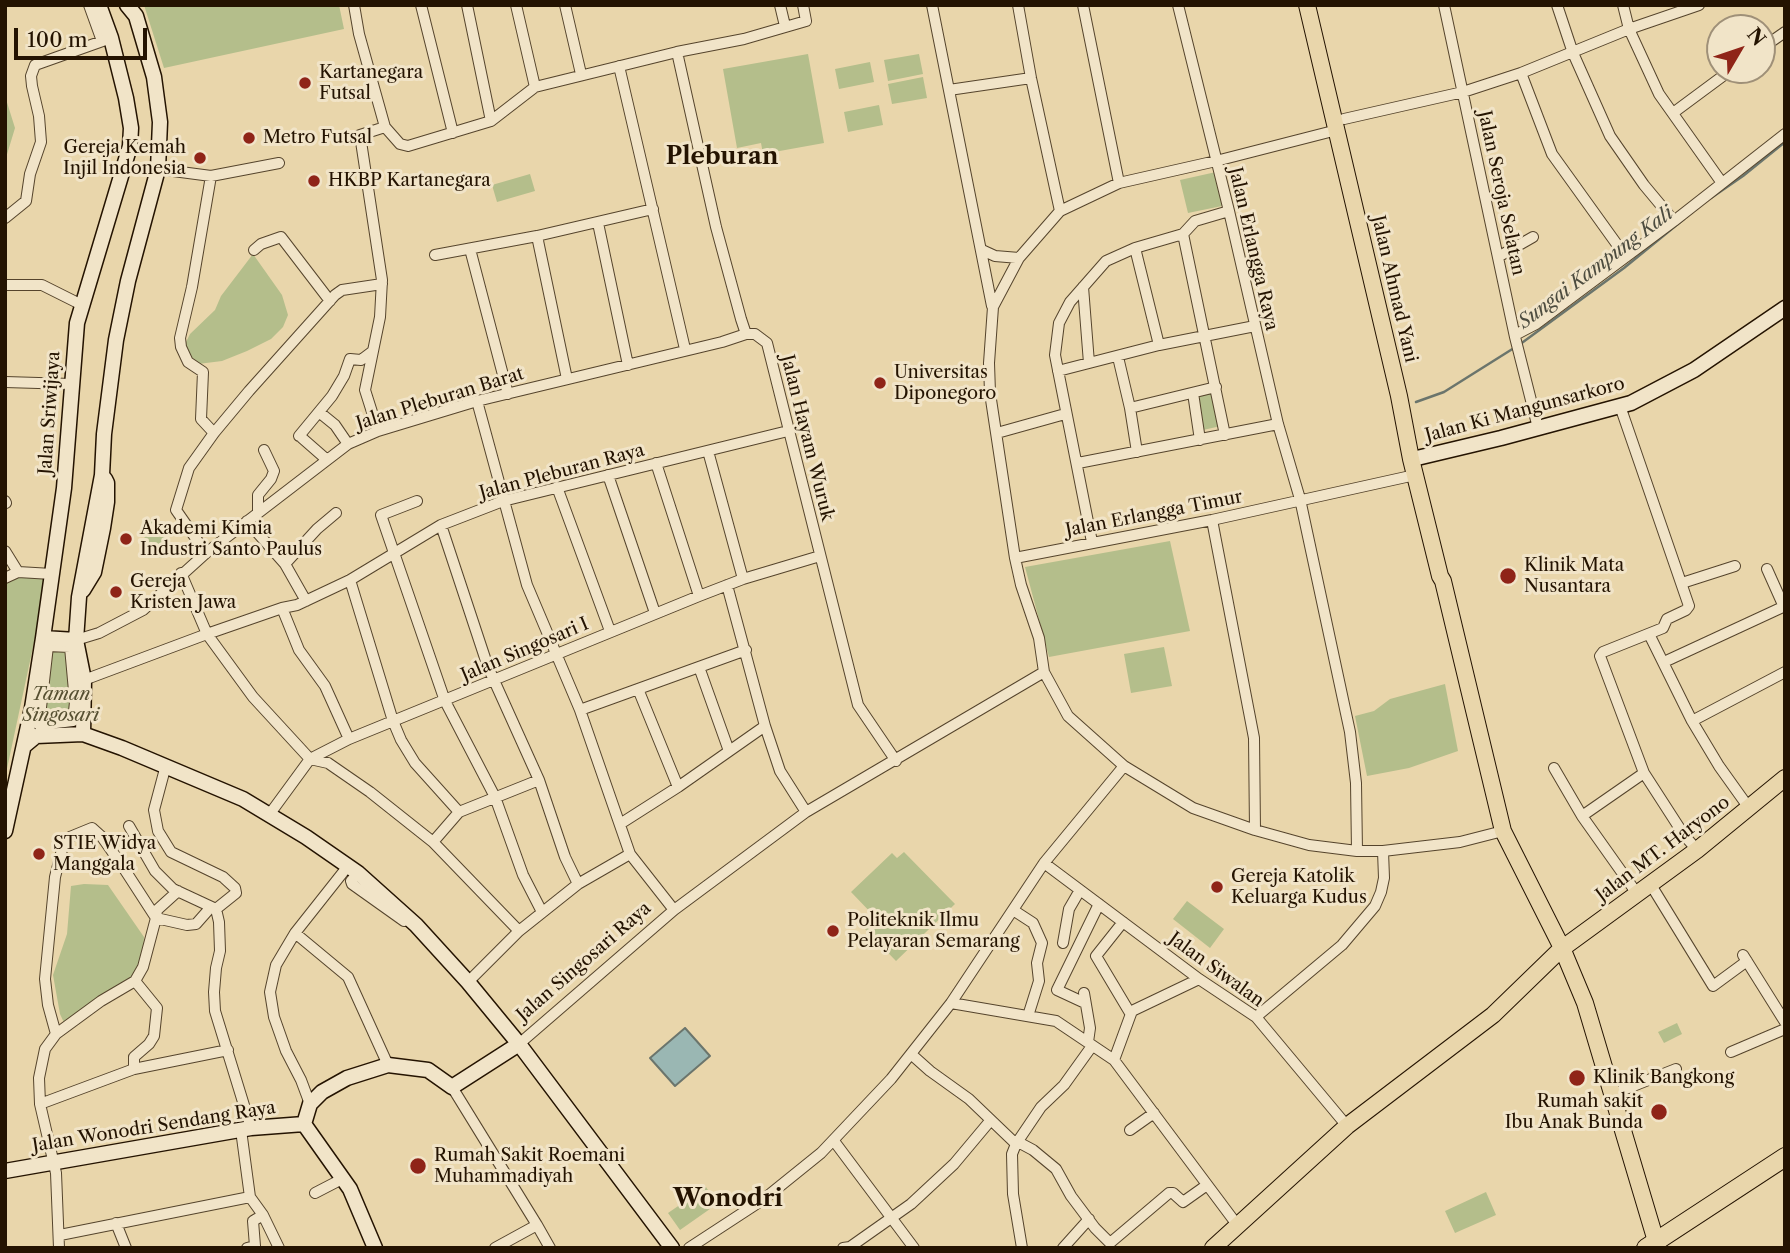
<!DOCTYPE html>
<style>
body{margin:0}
#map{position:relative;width:1790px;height:1253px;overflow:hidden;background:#e9d6ab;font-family:"Libre Caslon Text",serif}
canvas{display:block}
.frame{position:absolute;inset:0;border:7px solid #241301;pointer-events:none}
.north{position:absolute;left:1706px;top:14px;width:70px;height:70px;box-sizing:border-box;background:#f1e4c8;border:2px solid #9f9078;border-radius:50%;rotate:51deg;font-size:19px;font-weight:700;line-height:28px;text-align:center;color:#241301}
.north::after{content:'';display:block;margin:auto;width:24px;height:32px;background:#8f2418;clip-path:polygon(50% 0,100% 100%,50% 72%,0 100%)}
.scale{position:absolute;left:14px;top:28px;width:133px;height:32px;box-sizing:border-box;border:4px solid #241301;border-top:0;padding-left:9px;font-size:21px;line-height:24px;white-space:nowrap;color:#241301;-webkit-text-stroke:5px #f1e4c8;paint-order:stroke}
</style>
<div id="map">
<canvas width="1790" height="1253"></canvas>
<div class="frame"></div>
<div class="north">N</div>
<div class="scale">100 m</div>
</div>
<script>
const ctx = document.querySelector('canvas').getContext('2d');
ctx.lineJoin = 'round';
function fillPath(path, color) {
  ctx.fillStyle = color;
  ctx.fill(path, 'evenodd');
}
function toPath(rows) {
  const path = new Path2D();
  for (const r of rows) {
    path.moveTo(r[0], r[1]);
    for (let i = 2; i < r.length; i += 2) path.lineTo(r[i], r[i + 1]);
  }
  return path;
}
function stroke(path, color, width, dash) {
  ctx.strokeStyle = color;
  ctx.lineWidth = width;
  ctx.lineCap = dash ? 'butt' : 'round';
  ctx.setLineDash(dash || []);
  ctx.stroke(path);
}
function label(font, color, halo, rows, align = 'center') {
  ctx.font = font + ' "Libre Caslon Text",serif';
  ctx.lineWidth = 6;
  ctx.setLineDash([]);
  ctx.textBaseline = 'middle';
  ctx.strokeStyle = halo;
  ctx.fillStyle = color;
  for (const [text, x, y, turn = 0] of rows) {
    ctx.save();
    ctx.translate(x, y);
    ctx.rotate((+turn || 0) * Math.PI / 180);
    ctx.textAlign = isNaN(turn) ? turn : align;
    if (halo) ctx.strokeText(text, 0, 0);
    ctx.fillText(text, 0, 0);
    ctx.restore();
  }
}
const green = toPath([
 [144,5,339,5,344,29,164,68],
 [808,54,824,143,763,154,761,143,737,148,723,69],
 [919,54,923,74,888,81,884,60],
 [870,62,874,82,839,89,835,69],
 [923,77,927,98,892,104,888,84],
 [5,96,15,128,5,161],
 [879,105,883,125,848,132,844,112],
 [1216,172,1222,206,1188,213,1180,180],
 [530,174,535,191,497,202,492,185],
 [253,254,282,295,288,315,283,327,271,339,247,351,222,361,198,364,189,357,185,344,190,334,215,310,221,296],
 [1211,390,1221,426,1203,430,1193,395],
 [147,520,166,523,162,558,142,556],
 [1170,541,1190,631,1049,657,1025,567],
 [16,575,48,577,5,778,5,581],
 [55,644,75,646,79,721,36,730],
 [1164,647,1172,686,1131,693,1124,654],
 [1445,684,1458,751,1409,768,1367,776,1355,716,1374,711,1390,699],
 [904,852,955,904,896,961,865,929,876,918,851,892,892,853,897,858],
 [84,884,108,885,144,937,143,954,138,973,122,991,66,1027,60,1014,53,975,67,934,71,886],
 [1187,901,1224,929,1210,948,1173,919],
 [1677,1023,1682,1034,1664,1043,1658,1032],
 [706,1187,717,1204,680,1230,668,1213],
 [1486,1192,1496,1215,1455,1233,1445,1211]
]);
const water = toPath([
 [685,1028,710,1056,675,1086,650,1058,685,1028]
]);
const stream = toPath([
 [1711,198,1743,176,1785,142],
 [1519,345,1624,268,1684,219],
 [1416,402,1444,392,1514,348]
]);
const street = toPath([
 [89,5,102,41],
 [354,5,359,34,385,127,400,144,408,146,491,121,535,87,677,52],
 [421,5,453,133],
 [467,5,491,121],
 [516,5,535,87],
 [565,5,581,74],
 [780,5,785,26],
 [803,5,806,21,744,39,677,52,716,227,741,319,746,334,755,334,767,343,858,705,896,761],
 [932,5,992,306],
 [1018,5,1031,78,1060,211],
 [1083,5,1119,183],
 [1178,5,1229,211,1278,424,1300,499,1350,732,1356,783,1357,851],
 [1444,5,1515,337,1538,428],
 [1557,5,1573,53,1610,136,1644,185,1674,221],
 [1623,5,1629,29,1659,94,1722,183],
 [1762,48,1785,32],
 [619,66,685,349],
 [1521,73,1552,154,1626,257],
 [949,90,1031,78],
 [1673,113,1731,70],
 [1344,119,1463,92,1521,73,1629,29,1699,5],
 [158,169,211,176,279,163],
 [211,176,192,287,180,338,181,347,188,362,203,372,201,419,214,433],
 [5,218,26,201,30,174,41,142,39,116,32,86,31,76,35,65,111,38],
 [598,223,628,365],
 [1183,234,1225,435],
 [537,236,567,379],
 [1135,248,1159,345],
 [470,249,508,394],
 [254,250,261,244,281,237,330,301],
 [982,250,995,256,1019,258],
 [435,255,537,236,653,209],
 [1498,257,1533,237],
 [5,285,42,285,82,305],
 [1083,287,1089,363],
 [1515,335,1536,324,1674,221,1785,134],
 [1118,357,1130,408,1137,452],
 [1058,371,1159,345,1255,326],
 [5,382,72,384],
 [1193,393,1200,440],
 [477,401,527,585,580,710,630,854,674,910],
 [1620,406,1689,606,1686,610,1667,619,1663,628,1603,652,1600,656,1644,773,1684,835,1697,850],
 [1130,408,1216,387],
 [319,412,335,425,348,444],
 [378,431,365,390,380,317,382,280,360,135,385,127],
 [997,433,1065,414],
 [299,436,332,396,344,376,350,359,361,360,373,351],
 [302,438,326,459],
 [708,451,743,579],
 [656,463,699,596],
 [1078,463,1278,424],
 [608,475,655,613],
 [1415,475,1212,520,1015,558,1021,585,1039,638,1044,672,1068,716,1124,766,1193,808,1255,830,1309,845,1357,851,1383,851,1460,842,1503,831],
 [557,487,610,631],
 [5,501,6,503],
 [417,501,381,515,445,701,495,797,523,875,542,912],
 [258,513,258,495,271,479,274,471,264,450],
 [1212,520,1254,738,1255,830],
 [247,521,285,564,306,601],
 [441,525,488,667,539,780,565,857,578,884],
 [1092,542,1055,355,1059,323,1070,302,1106,261,1135,248,1183,234,1195,221,1229,211],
 [5,551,18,572],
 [206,553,176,510,189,468,214,433,249,391,335,295,342,290,382,284],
 [1015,558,990,393,989,363,993,307,1019,258,1060,211,1119,183,1216,161,1337,130],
 [285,564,317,529,336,513],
 [1767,569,1784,607],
 [181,573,207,634,253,697,310,759,328,763,370,792,433,842,519,931],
 [5,578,18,572,52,574],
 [350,580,393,721,401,740,415,763,459,812],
 [1682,583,1735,566],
 [727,585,765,726,780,771,806,812],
 [282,608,299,650,325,686,349,739],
 [1649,634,1692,721,1719,766,1749,808],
 [76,640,99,633,143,610,206,553,348,444,378,431,477,401,722,342,746,334],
 [48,646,70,647,75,702,73,721,39,725,48,646],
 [1664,662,1785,606],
 [699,667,729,751],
 [84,680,207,634,282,608,297,605,350,580,441,525,503,501,788,431],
 [638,689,678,787],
 [580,710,746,650],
 [1692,721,1785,672],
 [166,765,154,810,158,831,171,852,223,877,235,888,236,893,216,909],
 [1554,768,1582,816,1638,895],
 [269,815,310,759,349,739,699,596,743,579,820,556],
 [1582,816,1644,773],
 [620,824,678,787,765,726],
 [129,826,155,871,173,889,216,909,219,922,220,951,216,968,214,992,215,1011,251,1128],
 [433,842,459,812,539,780],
 [1044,863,1199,979,1256,1017,1347,1126],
 [358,873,351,881,352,884,404,921],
 [1651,885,1713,986,1747,961],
 [178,891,157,910,156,918,187,925,196,924,211,907],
 [1013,910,1033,923,1042,943,1037,963,1039,981,1028,1016],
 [1123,922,1096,956,1130,1013],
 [295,933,348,977,388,1065],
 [1063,943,1069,909,1080,890],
 [1743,955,1785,1022],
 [468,982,519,931,578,884,630,854],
 [1084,993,1090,1028,1088,1042],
 [951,1003,1056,1021,1114,1060,1238,1226],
 [1085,1003,1057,990,1099,904],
 [1256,1017,1342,945,1375,906,1381,892,1384,878,1383,851],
 [56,1034,48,1005,45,979,55,877,64,842,70,837,92,828,102,837,121,864,156,918,143,967,135,981,101,1001,56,1034,45,1049,39,1078,40,1104,56,1173,59,1248],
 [519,1044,674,910,806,812,1044,672],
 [1731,1052,1785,1029],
 [911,1054,930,1071,969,1099,1016,1144,1012,1154,1013,1194,1022,1248],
 [1114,1060,1132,1011,1199,979],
 [134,1069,134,1057,149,1044,154,1036,157,1008,135,981],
 [452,1087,537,1225],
 [1613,1094,1676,1069],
 [40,1104,134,1069,228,1050],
 [310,1104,301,1080,286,1051,274,1017,270,992,276,965,295,933,348,866],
 [241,1130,250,1197,263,1215,279,1248],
 [1130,1130,1154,1113],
 [834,1141,914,1248],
 [1018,1142,1033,1150,1056,1169,1071,1196,1095,1228,1110,1243,1169,1193,1173,1193,1183,1202,1207,1185],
 [1016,1144,1041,1107,1064,1085,1092,1046],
 [315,1193,344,1178],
 [116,1223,126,1248],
 [60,1235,250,1197],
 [247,1248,255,1246,253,1221,263,1215],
 [495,1248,537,1225,550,1248],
 [689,1248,764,1199,821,1153,891,1079,951,1003,1044,863,1124,766],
 [843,1248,850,1247,911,1204,954,1164,990,1121],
 [1063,1248,1089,1219]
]);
const secondary = toPath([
 [1417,458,1501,438,1631,403,1694,370,1785,308],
 [83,590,94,572,103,528,107,502,107,483,105,479],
 [43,638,76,640],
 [83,734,84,680,76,640,79,597,102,475,104,434,116,340,128,281,158,169,160,122,154,77,136,16,127,5],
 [24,746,36,736,83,734,122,748,243,799,306,837,358,873,416,925,468,982,519,1044,672,1248],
 [5,831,32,708,43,638,64,488,77,323,130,146,131,128,126,98,111,38,99,5],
 [304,1124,350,1189,375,1248],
 [5,1171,251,1128,304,1124,310,1104,322,1092,347,1078,388,1065,428,1070,452,1087,519,1044]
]);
const primary = toPath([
 [1307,5,1399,396,1411,459,1440,576,1443,581,1503,831,1562,948,1585,1003,1658,1248],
 [1213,1248,1347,1126,1493,1015,1560,950,1697,850,1785,778]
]);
const highway = toPath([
 [1646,1248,1785,1157]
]);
const markers = [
 [305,83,7,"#8f2418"],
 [249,138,7,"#8f2418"],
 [200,158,7,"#8f2418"],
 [314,181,7,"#8f2418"],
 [880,383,7,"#8f2418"],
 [126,539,7,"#8f2418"],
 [1508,576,9,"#8f2418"],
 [116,592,7,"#8f2418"],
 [39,854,7,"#8f2418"],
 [1217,887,7,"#8f2418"],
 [833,931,7,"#8f2418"],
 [1577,1078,9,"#8f2418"],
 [1659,1112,9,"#8f2418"],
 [418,1166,9,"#8f2418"]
];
const poiNames = [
 ["Kartanegara",319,73],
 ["Futsal",319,94],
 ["Metro Futsal",263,138],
 ["Gereja Kemah",186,148,"right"],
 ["Injil Indonesia",186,169,"right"],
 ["HKBP Kartanegara",328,181],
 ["Universitas",894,373],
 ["Diponegoro",894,394],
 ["Akademi Kimia",140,529],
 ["Industri Santo Paulus",140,550],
 ["Klinik Mata",1524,566],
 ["Nusantara",1524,587],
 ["Gereja",130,582],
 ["Kristen Jawa",130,603],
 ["STIE Widya",53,844],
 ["Manggala",53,865],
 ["Gereja Katolik",1231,877],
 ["Keluarga Kudus",1231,898],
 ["Politeknik Ilmu",847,921],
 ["Pelayaran Semarang",847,942],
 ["Klinik Bangkong",1593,1078],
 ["Rumah sakit",1643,1102,"right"],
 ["Ibu Anak Bunda",1643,1123,"right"],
 ["Rumah Sakit Roemani",434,1156],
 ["Muhammadiyah",434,1177]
];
const streetNames = [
 ["Jalan Seroja Selatan",1501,193,78],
 ["Jalan Erlangga Raya",1253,249,77],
 ["Jalan Ahmad Yani",1394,289,77],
 ["Jalan Pleburan Barat",440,399,-17],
 ["Jalan Ki Mangunsarkoro",1525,410,-15],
 ["Jalan Sriwijaya",50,413,-86],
 ["Jalan Hayam Wuruk",807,438,76],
 ["Jalan Pleburan Raya",562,472,-15],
 ["Jalan Erlangga Timur",1154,514,-11],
 ["Jalan Singosari I",525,650,-23],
 ["Jalan MT. Haryono",1663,849,-37],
 ["Jalan Singosari Raya",584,962,-41],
 ["Jalan Siwalan",1216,970,36],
 ["Jalan Wonodri Sendang Raya",154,1127,-9]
];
const parkNames = [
 ["Taman",61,695],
 ["Singosari",61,716]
];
const waterNames = [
 ["Sungai Kampung Kali",1596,268,-37]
];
const districtNames = [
 ["Pleburan",722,157],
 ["Wonodri",728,1199]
];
fillPath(green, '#b4be8b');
fillPath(water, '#9ab7b3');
stroke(water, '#6b756c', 2);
stroke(stream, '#6b756c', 2.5);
stroke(street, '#55442c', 12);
stroke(secondary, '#241301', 17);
stroke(primary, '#241301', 18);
stroke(highway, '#241301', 20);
stroke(street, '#f1e4c8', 10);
stroke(secondary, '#f1e4c8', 14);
stroke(primary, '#e9d6ab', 16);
stroke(highway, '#e9d6ab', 18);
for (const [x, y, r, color] of markers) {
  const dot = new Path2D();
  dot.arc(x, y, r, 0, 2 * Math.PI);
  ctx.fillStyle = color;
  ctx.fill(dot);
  stroke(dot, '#f1e4c8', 2.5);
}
label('18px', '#241301', '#f1e4c8', poiNames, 'left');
label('18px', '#241301', '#f1e4c8', streetNames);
label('italic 18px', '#564f31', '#f1e4c8', parkNames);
label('italic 19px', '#4d4c3f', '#f1e4c8', waterNames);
label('bold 24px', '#241301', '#f1e4c8', districtNames);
</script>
